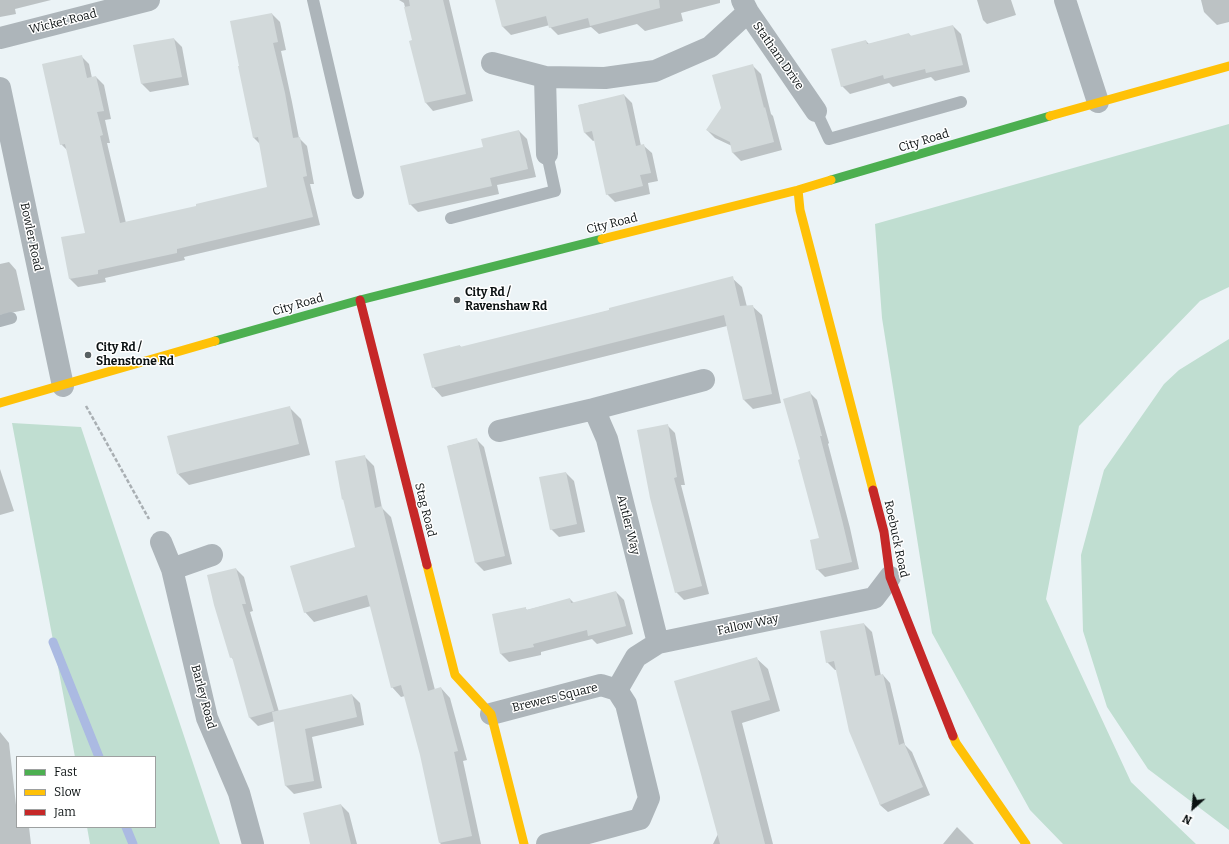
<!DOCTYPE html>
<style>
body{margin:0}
#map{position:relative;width:1229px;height:844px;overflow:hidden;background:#ebf3f6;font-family:Bitter,serif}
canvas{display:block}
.legend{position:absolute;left:16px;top:756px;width:140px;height:72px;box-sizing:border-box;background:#fff;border:1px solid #9da0a0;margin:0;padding:5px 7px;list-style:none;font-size:12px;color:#0b1112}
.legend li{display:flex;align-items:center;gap:8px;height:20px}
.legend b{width:20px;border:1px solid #9da0a0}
.north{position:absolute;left:1173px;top:788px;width:40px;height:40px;-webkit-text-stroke:3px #fff;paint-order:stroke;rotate:207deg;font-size:11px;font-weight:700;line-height:16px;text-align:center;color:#0b1112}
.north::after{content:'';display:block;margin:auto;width:14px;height:18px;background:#0b1112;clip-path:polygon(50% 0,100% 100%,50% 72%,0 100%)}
</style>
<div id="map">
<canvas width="1229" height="844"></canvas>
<ul class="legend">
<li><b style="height:5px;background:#4caf50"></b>Fast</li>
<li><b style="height:5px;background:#ffc107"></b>Slow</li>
<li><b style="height:5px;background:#c62828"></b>Jam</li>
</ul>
<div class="north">N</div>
</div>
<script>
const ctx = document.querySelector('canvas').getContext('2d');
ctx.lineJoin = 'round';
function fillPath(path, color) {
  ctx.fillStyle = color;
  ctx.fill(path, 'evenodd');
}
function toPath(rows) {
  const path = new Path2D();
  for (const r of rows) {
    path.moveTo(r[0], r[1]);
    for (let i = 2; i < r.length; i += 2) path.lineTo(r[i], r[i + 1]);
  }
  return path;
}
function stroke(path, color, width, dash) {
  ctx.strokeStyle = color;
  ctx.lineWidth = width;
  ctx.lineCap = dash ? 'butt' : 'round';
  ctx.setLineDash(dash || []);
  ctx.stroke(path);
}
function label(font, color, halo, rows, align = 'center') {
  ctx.font = font + ' Bitter,serif';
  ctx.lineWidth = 3;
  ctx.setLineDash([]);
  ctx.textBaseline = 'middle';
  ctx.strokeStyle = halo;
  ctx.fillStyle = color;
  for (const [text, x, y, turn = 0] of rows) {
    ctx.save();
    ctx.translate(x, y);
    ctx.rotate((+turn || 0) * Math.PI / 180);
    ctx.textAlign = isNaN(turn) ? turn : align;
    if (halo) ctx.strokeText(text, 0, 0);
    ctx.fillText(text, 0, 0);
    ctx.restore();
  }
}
const green = toPath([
 [1229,124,1229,287,1200,301,1079,426,1046,599,1131,782,1196,844,1063,844,1030,810,932,633,882,318,875,224],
 [1229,339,1229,830,1148,769,1107,707,1083,631,1081,555,1104,470,1164,384,1179,370],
 [12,423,81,427,220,844,90,844,87,827,155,827,155,757,75,757]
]);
const shadow = toPath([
 [0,0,51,0,15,9,16,14,0,17],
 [399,0,449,0,473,101,433,111,426,103,413,41,404,3],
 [496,0,720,0,720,3,681,13,683,21,645,31,637,24,599,34,591,27,558,35,550,27,550,25,511,35,503,27],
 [977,0,1011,0,1016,15,987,24,983,20],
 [1201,0,1229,0,1229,22,1217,25,1204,12],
 [272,14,280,22,286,50,281,51,292,102,299,138,307,146,314,184,310,184,320,225,184,257,185,260,105,278,106,282,78,287,70,279,62,238,86,234,68,151,61,144,81,56,89,64,92,78,96,77,104,85,111,119,105,120,110,143,107,143,126,223,198,207,268,188,260,144,254,138],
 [953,26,961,34,970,72,935,81,931,77,893,87,889,83,850,94,842,86,866,41,869,44,909,34,912,37],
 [174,39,182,47,189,85,150,92,142,84,135,46],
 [753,66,761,74,771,114,773,116,782,150,741,161,733,153,732,146,715,138,707,130],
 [624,95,632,103,641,146,644,146,652,153,658,181,648,183,650,194,615,202,607,194,595,140,593,141,585,133,579,105],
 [519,131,527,139,536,177,497,185,499,194,418,212,410,204,484,148],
 [9,262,16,270,25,310,0,315,0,264],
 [732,278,742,287,747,307,752,306,762,315,781,403,753,409,744,400,727,326,442,397,433,387,460,346,462,348,611,310],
 [809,392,817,400,829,443,828,444,850,528,859,569,825,577,817,569,820,539,801,460],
 [289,407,301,419,310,455,189,485,178,474],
 [667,425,675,433,685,485,681,485,709,594,684,600,676,592],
 [476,439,484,447,512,564,484,571,476,563,448,446],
 [364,456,374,466,382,508,391,517,435,690,441,688,450,698,467,760,463,761,481,844,441,844,440,843,421,754,405,696,401,697,392,687,371,606,314,622,305,612,357,548,345,501,343,499],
 [0,469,14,511,0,515],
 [566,473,574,481,585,532,559,537,551,529],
 [236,569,244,577,253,611,250,612,279,712,352,695,360,703,364,725,312,737,322,788,294,794,286,786,275,721,258,726,250,718,234,660,231,657],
 [616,592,624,600,633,634,597,644,592,639,541,652,541,655,509,662,501,654,493,615,525,608,527,610,570,599,574,603],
 [864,624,872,632,881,676,883,675,890,683,905,745,912,752,930,795,888,812,880,805,837,670,835,670,827,662],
 [756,658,768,669,780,711,742,723,773,844,713,844,718,834,700,767],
 [0,732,9,743,16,805,17,806,17,827,29,827,31,844,0,844],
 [341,805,349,813,357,844,311,844],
 [957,827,974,844,943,844]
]);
const stream = toPath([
 [53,642,99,757],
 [126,827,133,844]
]);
const building = toPath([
 [409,0,443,0,466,94,425,103,409,41,412,40,404,7,410,6],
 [495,0,659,0,660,8,590,26,588,18,549,28,546,16,502,27],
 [272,13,278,42,273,43,285,93,293,138,300,137,307,176,303,177,313,217,177,249,177,253,98,270,98,274,69,279,61,237,85,233,65,144,60,145,42,64,82,55,87,78,96,76,104,111,97,112,103,135,100,136,120,223,196,206,196,204,267,187,258,137,253,138,238,66,239,66,230,21],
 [953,25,963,65,926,73,925,69,884,79,883,75,841,87,831,49,866,40,867,44,909,33,910,36],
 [174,38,182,77,141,84,133,45],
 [753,64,764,108,765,107,774,142,732,153,730,142,706,130,721,108,712,75],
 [624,94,636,146,644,144,651,173,640,175,643,186,606,195,592,131,584,133,578,105],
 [519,130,528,169,490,178,492,186,409,205,400,166,483,147,481,139],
 [733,276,740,306,753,305,772,394,743,400,724,315,432,388,423,354,460,345,460,347,609,310,609,308],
 [810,391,822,436,820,436,842,520,852,562,816,570,810,540,819,538,798,460,800,459,783,399],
 [290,406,299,444,177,474,167,436],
 [668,424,677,477,674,478,702,586,675,593,650,498,637,430],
 [477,438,505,556,475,563,447,446],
 [365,455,375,508,382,506,428,691,441,687,458,751,454,752,472,836,439,843,420,755,401,685,391,688,367,595,304,613,290,566,355,547,343,499,342,500,335,461],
 [566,472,577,524,550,530,539,477],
 [236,568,246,604,242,604,274,711,249,718,232,657,230,658,214,605,207,575],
 [616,591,626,626,588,636,587,630,533,644,534,647,500,654,492,614,526,607,526,610,570,598,571,603],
 [864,623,875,676,883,674,899,745,904,743,923,787,880,805,849,731,834,661,826,663,820,631],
 [757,657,770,700,731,711,765,844,720,844,699,767,674,681],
 [352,694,357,717,305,729,314,781,285,786,272,712],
 [341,804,351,844,310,844,303,813]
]);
const path = toPath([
 [86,406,149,519]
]);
const lane = toPath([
 [313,0,358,193],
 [816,111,829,139,961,102],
 [451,218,555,191,547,154],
 [0,321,11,318]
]);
const street = toPath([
 [742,0,748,12,816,111],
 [1065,0,1098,102],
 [0,38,149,0],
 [492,63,545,77],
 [0,88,63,386],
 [547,154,545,77,605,78,655,71,710,47,748,12],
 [499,431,594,409],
 [161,542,172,569,207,718,239,793,253,844],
 [172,569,212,555],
 [658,643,607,439,594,409,704,380],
 [617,690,636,657,658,643,874,598,890,577],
 [491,714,601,685,617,690,626,704,649,798,640,819,547,844]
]);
const fast = toPath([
 [831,180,1050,116],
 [215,341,360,300,602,239]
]);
const slow = toPath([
 [1050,116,1229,66],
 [798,190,800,210,873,490],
 [602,239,798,190,831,180],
 [0,403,215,341],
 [427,565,455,675,491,714,524,844],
 [953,736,956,743,1026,844]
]);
const jam = toPath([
 [360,300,427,565],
 [873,490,884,532,890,577,953,736]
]);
const markers = [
 [457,300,4,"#596062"],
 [88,355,4,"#596062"]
];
const streetNames = [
 ["Wicket Road",63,22,-14],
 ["Statham Drive",778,56,55],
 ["City Road",924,141,-17],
 ["City Road",612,224,-14],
 ["Bowler Road",31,237,78],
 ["City Road",298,305,-16],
 ["Stag Road",425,510,76],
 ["Antler Way",628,525,76],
 ["Roebuck Road",896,539,78],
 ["Fallow Way",748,625,-12],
 ["Barley Road",203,697,75],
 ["Brewers Square",555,698,-14]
];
const poiNames = [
 ["City Rd /",465,293],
 ["Ravenshaw Rd",465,307],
 ["City Rd /",96,348],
 ["Shenstone Rd",96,362]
];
fillPath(green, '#c0ded1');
fillPath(shadow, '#0003');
stroke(stream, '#abbae2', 9);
fillPath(building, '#d2d9da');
stroke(path, '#a9afb3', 2.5, [4, 2]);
stroke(lane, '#adb5ba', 12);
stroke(street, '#adb5ba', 22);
stroke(fast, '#4caf50', 9);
stroke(slow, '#ffc107', 9);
stroke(jam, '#c62828', 9);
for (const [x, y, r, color] of markers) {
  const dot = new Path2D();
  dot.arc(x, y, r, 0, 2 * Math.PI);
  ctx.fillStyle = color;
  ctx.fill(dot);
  stroke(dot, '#fff', 1.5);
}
label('12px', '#0b1112', '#fff', streetNames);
label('bold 12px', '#0b1112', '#fff', poiNames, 'left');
</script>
